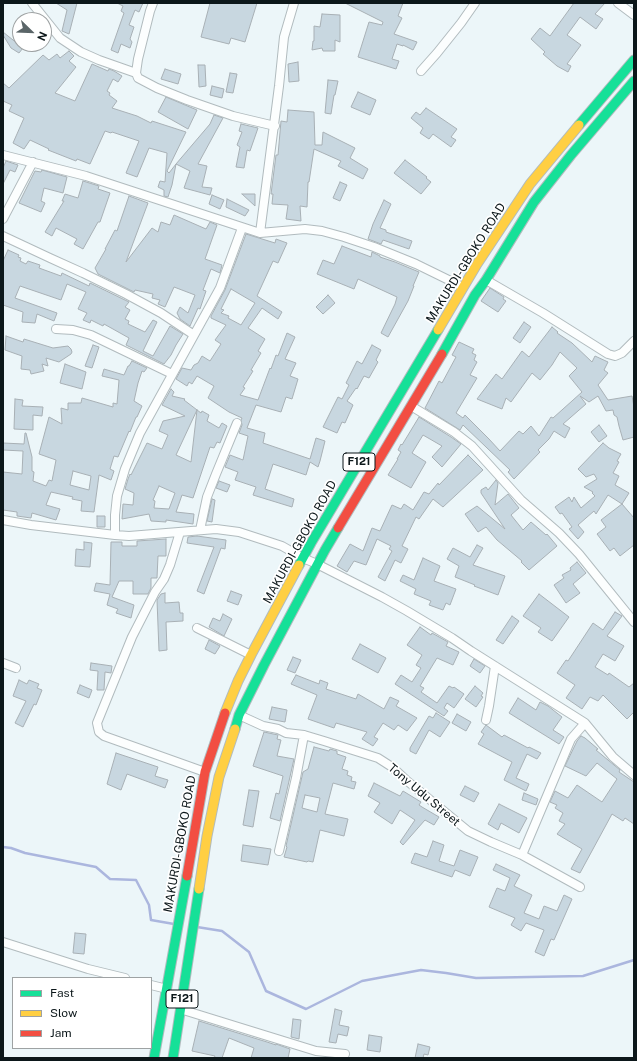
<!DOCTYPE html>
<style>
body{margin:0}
#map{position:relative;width:637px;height:1061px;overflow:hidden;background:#ecf6f9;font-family:"Public Sans",sans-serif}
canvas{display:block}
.frame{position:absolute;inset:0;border:4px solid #0c171a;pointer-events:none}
.legend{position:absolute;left:12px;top:977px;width:140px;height:72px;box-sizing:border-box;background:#fff;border:1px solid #9ea2a3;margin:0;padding:5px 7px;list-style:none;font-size:12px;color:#0c171a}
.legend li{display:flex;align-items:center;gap:8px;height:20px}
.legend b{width:20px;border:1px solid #9ea2a3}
.north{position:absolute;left:12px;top:12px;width:40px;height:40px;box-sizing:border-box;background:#fff;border:1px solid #9ea2a3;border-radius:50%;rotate:113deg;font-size:11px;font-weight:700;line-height:16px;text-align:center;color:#0c171a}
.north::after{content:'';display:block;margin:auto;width:14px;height:18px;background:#5a6568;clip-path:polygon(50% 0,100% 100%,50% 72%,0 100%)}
</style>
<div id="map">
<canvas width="637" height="1061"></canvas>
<div class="frame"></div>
<ul class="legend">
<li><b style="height:5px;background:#16e098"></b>Fast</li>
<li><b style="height:5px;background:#ffcf43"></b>Slow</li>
<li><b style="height:5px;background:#f24e42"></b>Jam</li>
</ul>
<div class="north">N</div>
</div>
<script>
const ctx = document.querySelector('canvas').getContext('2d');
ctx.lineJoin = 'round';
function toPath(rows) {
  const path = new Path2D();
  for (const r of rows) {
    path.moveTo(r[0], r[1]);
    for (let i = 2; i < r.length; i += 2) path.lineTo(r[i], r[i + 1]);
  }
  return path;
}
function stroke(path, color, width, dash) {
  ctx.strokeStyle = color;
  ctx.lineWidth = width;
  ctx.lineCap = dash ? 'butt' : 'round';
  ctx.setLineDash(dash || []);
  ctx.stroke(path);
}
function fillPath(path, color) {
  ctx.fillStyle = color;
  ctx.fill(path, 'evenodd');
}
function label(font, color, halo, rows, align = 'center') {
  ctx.font = font + ' "Public Sans",sans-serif';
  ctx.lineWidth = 3.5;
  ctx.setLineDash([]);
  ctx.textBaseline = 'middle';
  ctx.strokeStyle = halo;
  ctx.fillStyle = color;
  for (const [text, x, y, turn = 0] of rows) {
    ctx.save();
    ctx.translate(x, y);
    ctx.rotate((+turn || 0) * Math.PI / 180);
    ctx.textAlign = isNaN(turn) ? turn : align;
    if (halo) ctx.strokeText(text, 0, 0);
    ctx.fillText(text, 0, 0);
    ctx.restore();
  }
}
const stream = toPath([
 [3,847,11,848,25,853,96,867,110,879,136,880,149,905,151,920,174,924],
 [197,927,222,931,249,952,266,991,306,1009,362,981,421,970,446,973,476,978,583,976,634,960]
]);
const building = toPath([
 [56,3,77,3,69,34,62,31,67,10,56,3],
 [117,3,143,3,139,12,135,10,129,25,134,27,130,39,132,42,130,48,121,44,118,53,111,50,124,13,121,11,123,6,117,3],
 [210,3,257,3,245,42,231,38,229,44,201,37,210,3],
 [345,3,403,3,398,16,402,18,394,34,417,42,413,50,403,45,403,46,397,44,392,59,399,61,396,69,358,57,369,22,382,25,383,22,345,3],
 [574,3,605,3,595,14,603,19,596,29,580,17,567,35,581,45,567,64,571,66,568,72,557,66,543,54,545,52,531,39,540,28,550,36,574,3],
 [322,14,340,15,340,42,335,40,335,51,323,51,322,48,312,50,313,41,314,41,314,26,320,27,322,14],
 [3,32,23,48,19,53,11,48,3,35,3,32],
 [69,51,74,56,69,61,76,67,55,93,75,101,92,64,108,71,109,69,114,71,122,76,118,82,113,79,107,91,110,93,109,95,117,101,112,108,137,116,151,123,152,121,186,132,167,171,169,173,176,164,172,185,168,197,164,196,164,190,158,187,160,181,165,182,167,153,149,148,137,177,126,173,139,141,112,132,111,133,105,131,90,164,77,159,76,161,48,150,49,149,30,140,24,149,13,143,24,118,9,111,12,105,3,101,3,83,9,88,43,55,49,60,57,54,60,58,69,51],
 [298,62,299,81,289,82,288,64,298,62],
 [198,65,205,65,206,86,199,87,198,65],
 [165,69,181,74,178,84,161,79,165,69],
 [230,73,237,74,233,93,226,92,230,73],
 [328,80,338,81,335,95,334,95,331,114,325,113,328,80],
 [212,86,224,89,222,98,210,95,212,86],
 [358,92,376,100,370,115,351,107,358,92],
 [166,97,197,110,188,129,158,112,166,97],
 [426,108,457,129,451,137,456,140,451,147,433,134,429,139,420,133,423,128,411,118,416,112,420,115,426,108],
 [288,110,314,112,315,145,322,145,323,132,355,148,350,158,368,169,363,179,338,166,341,161,314,149,309,182,308,182,307,207,300,206,301,221,286,219,288,205,272,204,273,194,271,194,276,155,278,155,281,121,287,122,288,110],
 [214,115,223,118,198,164,207,166,202,187,212,188,210,195,184,188,190,171,176,164,210,124,214,115],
 [241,124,258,128,250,151,247,150,244,168,236,167,240,147,237,145,242,132,239,131,241,124],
 [405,160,427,177,426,178,431,182,421,194,394,173,405,160],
 [6,161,18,165,15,172,10,170,3,184,3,168,6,161],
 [42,170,67,177,63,193,44,188,41,201,45,203,41,212,19,203,35,171,41,172,42,170],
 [83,181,99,186,98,189,110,193,100,222,98,222,83,249,74,244,77,239,56,228,52,236,45,232,64,201,62,201,65,194,78,198,83,181],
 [340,182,347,185,340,201,333,198,340,182],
 [242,194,255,194,255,206,242,194],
 [212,195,224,200,220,209,209,204,212,195],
 [129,196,148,203,126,262,152,228,158,232,161,222,170,225,174,215,206,229,210,222,217,225,205,259,222,265,220,273,211,269,203,290,206,291,200,309,198,308,190,326,180,319,177,313,180,307,188,313,195,295,174,287,165,307,158,304,160,300,152,298,153,294,135,290,134,292,98,274,95,268,106,249,105,249,115,230,117,231,129,196],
 [227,199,249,210,245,216,226,207,227,199],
 [384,200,391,204,380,228,386,230,386,232,412,241,409,249,383,240,381,244,368,239,373,224,384,200],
 [246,234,275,243,276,239,287,243,278,263,273,261,257,296,282,312,278,319,262,308,248,328,265,339,258,351,261,353,251,370,253,371,243,387,245,388,240,395,258,400,270,368,271,369,276,355,278,356,287,333,295,337,285,359,296,363,290,376,298,379,292,399,286,397,281,412,256,405,247,428,265,433,263,443,310,459,316,438,325,441,320,461,318,467,310,462,306,475,273,464,265,489,294,499,292,507,253,495,256,487,235,480,238,472,225,467,230,455,243,460,248,436,239,433,242,425,241,420,242,418,229,412,208,398,214,386,197,376,192,384,189,382,187,386,176,379,182,368,191,370,194,365,198,363,202,356,210,361,221,344,215,340,226,325,211,318,211,316,225,290,246,234],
 [231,289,255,303,241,325,228,318,229,316,221,313,224,310,221,309,231,289],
 [342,246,371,257,372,252,380,256,380,257,395,262,419,272,413,286,414,286,408,301,388,337,381,333,395,304,397,297,358,279,354,289,317,274,323,260,334,264,342,246],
 [8,250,19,255,18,257,21,258,20,261,26,264,28,261,40,265,39,268,61,276,62,273,89,286,90,283,129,302,125,307,130,310,125,319,129,321,128,324,145,332,153,320,157,322,143,351,153,356,170,326,183,334,176,345,171,355,164,364,126,345,129,338,104,324,103,326,91,320,90,323,83,320,87,313,78,309,86,292,67,284,61,300,20,286,15,298,57,313,54,321,37,314,35,323,22,322,23,312,3,305,3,261,8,250],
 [490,288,504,297,503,299,506,301,498,312,481,301,490,288],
 [328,295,335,303,323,314,316,307,328,295],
 [524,322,531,327,520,343,513,338,524,322],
 [552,327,558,332,557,333,572,343,592,362,595,356,608,362,604,370,608,373,598,385,608,400,632,396,634,407,634,437,623,440,619,426,617,417,614,415,613,410,606,411,598,396,589,402,580,396,586,404,563,424,570,428,565,438,554,431,549,439,538,450,540,452,514,479,508,472,510,470,463,425,460,430,425,408,439,381,442,383,456,357,452,355,459,342,474,349,472,353,476,355,474,360,477,362,470,375,477,378,456,413,463,418,465,415,489,439,500,451,519,431,523,434,531,426,539,436,551,417,553,418,582,392,569,376,577,368,560,352,552,365,540,380,532,373,511,402,506,398,502,409,477,399,496,374,502,379,522,351,529,357,552,327],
 [6,336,23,342,24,339,53,348,68,346,71,349,72,352,71,354,59,362,46,358,48,366,42,364,44,371,31,374,30,370,21,369,22,356,5,350,6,336],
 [93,345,99,347,92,368,85,366,93,345],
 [372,345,381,350,376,360,378,362,369,378,364,376,357,389,356,388,347,401,353,405,345,423,342,422,337,433,323,427,338,397,342,399,349,385,346,383,357,361,362,364,372,345],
 [132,361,147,368,144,372,142,371,138,383,134,401,142,406,137,417,136,417,130,432,129,431,118,457,114,456,110,469,114,471,111,480,99,475,94,512,81,511,82,501,72,499,73,497,51,492,46,505,60,509,56,520,32,513,31,518,17,516,17,512,3,510,3,472,22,474,23,451,3,450,3,443,24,444,25,433,26,433,32,457,32,471,34,472,33,481,46,486,49,480,52,481,56,460,39,454,49,417,62,424,61,408,68,410,68,403,81,403,82,398,113,407,113,403,117,404,119,380,102,376,104,369,124,375,128,366,129,366,132,361],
 [73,471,91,476,89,490,70,485,73,471],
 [65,364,86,372,82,389,60,383,65,364],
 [171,389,174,392,172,396,185,399,184,400,201,413,202,411,209,415,207,421,219,428,222,423,227,426,220,443,217,442,214,448,210,447,193,498,182,495,176,512,194,514,193,524,166,520,166,522,151,521,149,514,122,519,123,504,133,505,134,493,125,489,128,479,130,474,131,475,147,443,162,449,168,435,159,431,163,421,185,416,162,405,171,389],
 [197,410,191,462,176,455,197,410],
 [159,486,175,493,169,509,154,508,155,501,153,500,159,486],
 [15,399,23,400,22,406,43,407,42,416,33,415,33,430,14,429,15,399],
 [419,417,451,437,461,444,442,467,432,457,442,446,423,435,412,453,426,462,411,488,388,475,398,459,397,459,401,452,398,450,401,444,402,445,419,417],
 [599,425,607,436,599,442,591,432,599,425],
 [603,443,609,448,621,454,617,461,619,462,613,473,619,476,615,485,629,493,622,504,608,495,596,514,594,511,578,525,584,532,578,539,569,529,572,527,562,513,560,514,555,507,569,497,572,502,574,497,581,508,595,496,592,493,593,492,584,487,597,479,594,474,586,477,578,469,603,443],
 [468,455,483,470,443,507,433,499,419,519,416,517,402,546,408,549,401,563,395,560,385,581,378,577,392,551,389,549,391,546,377,539,366,565,354,561,347,572,337,566,350,544,363,551,372,528,380,531,392,505,401,509,404,504,413,510,424,492,429,494,438,483,439,485,468,455],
 [496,480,498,483,495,505,508,494,519,508,511,515,523,530,531,522,546,535,547,534,557,546,529,570,521,562,522,561,497,540,486,527,478,532,465,514,477,506,505,529,481,493,481,490,486,487,488,490,496,480],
 [219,481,230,485,227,492,216,488,219,481],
 [212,499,215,500,212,522,207,521,212,499],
 [622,504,634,518,634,545,620,556,614,548,610,551,597,534,606,527,601,520,622,504],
 [97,516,105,516,105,527,97,527,97,516],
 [197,536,226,540,225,549,221,548,204,594,197,591,214,547,187,543,188,537,197,536],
 [166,539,166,556,158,556,157,578,151,578,151,588,148,594,133,594,133,581,119,581,112,597,134,605,131,618,116,613,118,609,107,605,110,594,94,591,96,583,110,585,111,542,122,542,122,546,137,546,137,541,166,539],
 [84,542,92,543,90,567,75,566,76,549,84,550,84,542],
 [477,545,483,548,473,565,505,576,498,595,474,586,475,585,455,577,459,566,447,559,453,548,470,557,477,545],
 [423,558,440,566,434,581,456,589,450,605,446,603,443,610,429,605,431,601,414,594,416,589,400,581,403,575,414,580,423,558],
 [577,562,586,573,573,584,580,593,566,603,554,585,564,578,562,575,571,570,570,568,577,562],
 [231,591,242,595,238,605,227,601,231,591],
 [165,593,165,603,179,602,180,613,183,613,183,621,166,622,167,650,159,651,157,600,161,594,165,593],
 [539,594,569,617,552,641,538,632,541,628,523,616,539,594],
 [615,612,622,616,607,636,624,646,615,661,603,654,595,667,608,675,609,673,629,687,634,683,634,712,627,719,603,695,598,701,590,697,582,709,566,698,575,685,557,673,566,660,568,661,593,623,603,630,615,612],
 [223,614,232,619,224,636,209,627,213,618,220,621,223,614],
 [512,616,519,621,503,644,496,640,512,616],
 [420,627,431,635,432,633,448,642,446,646,459,652,453,665,437,658,420,686,424,688,421,692,437,703,449,686,453,688,454,687,464,694,454,708,447,703,444,708,448,711,444,716,395,684,401,675,412,682,421,668,416,665,422,655,407,645,420,627],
 [209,640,220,646,215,654,205,649,209,640],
 [360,644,386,658,378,673,352,659,360,644],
 [293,657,301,660,295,673,287,670,293,657],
 [474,659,485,666,480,673,470,666,474,659],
 [91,663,112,666,111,673,105,672,104,690,97,690,98,671,90,670,91,663],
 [296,675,319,684,320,680,328,683,326,689,356,699,358,694,384,709,390,697,399,701,396,706,417,718,407,731,398,725,394,730,383,723,374,737,378,739,373,746,362,739,367,732,336,723,334,728,308,719,317,695,291,684,296,675],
 [19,680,27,684,29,680,39,684,37,688,42,690,36,705,34,704,23,727,15,723,26,701,13,696,19,680],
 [80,685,92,690,89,698,77,693,80,685],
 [475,686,483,693,481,696,483,697,476,707,465,699,475,686],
 [518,698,536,710,540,702,548,706,562,717,553,730,564,737,559,744,509,713,518,698],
 [272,707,287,710,285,722,269,719,272,707],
 [436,713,450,722,440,737,429,730,416,754,410,751,410,748,429,716,433,718,436,713],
 [457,714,471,722,466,731,452,723,457,714],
 [486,725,502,737,504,735,528,748,529,747,541,753,537,759,527,754,516,778,529,784,526,791,504,780,512,762,478,744,484,734,481,732,486,725],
 [264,732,278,735,277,739,281,740,277,756,294,759,280,821,270,818,276,793,279,794,283,776,253,766,264,732],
 [581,736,585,738,598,749,596,750,620,770,619,772,634,782,634,824,625,818,623,821,612,814,580,873,571,869,582,849,557,834,565,824,559,821,563,813,555,808,557,805,550,802,555,791,568,798,577,785,602,802,617,779,597,763,586,776,565,766,577,741,581,736],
 [314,747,329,751,330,749,337,751,337,754,346,757,342,769,348,771,347,775,352,777,351,781,356,782,354,789,333,783,325,814,348,819,344,836,320,830,313,862,308,861,307,862,284,857,287,847,286,846,303,772,308,769,314,747],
 [305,795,320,798,317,812,302,808,305,795],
 [116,753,158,767,155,776,168,780,165,788,127,774,121,790,107,784,116,753],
 [374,783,400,796,403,791,421,802,419,805,422,807,439,817,434,825,425,820,403,845,400,842,415,820,400,810,392,824,374,812,380,803,368,796,374,783],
 [465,786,479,793,474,802,460,795,465,786],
 [249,790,259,791,253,827,243,825,249,790],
 [524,793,538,799,536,805,522,800,524,793],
 [499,804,527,818,519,833,501,823,498,830,488,824,499,804],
 [433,841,444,845,439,861,454,866,460,850,478,857,470,876,455,870,452,877,411,863,415,853,427,857,433,841],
 [243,845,271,849,268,865,241,861,243,845],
 [496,864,520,875,514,886,532,895,524,913,539,919,544,906,557,911,564,895,572,899,554,940,551,939,544,956,535,952,544,930,526,923,521,931,511,925,515,918,489,907,497,888,505,891,510,878,493,870,496,864],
 [75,933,86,934,84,954,73,953,75,933],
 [335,1009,342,1011,339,1025,349,1027,347,1036,338,1034,336,1043,329,1042,335,1009],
 [293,1019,301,1020,299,1039,291,1037,293,1019],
 [199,1021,267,1042,276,1045,276,1044,290,1049,288,1058,251,1058,254,1048,229,1038,222,1058,214,1058,215,1056,192,1051,199,1021],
 [369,1035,382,1037,380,1052,367,1050,369,1035],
 [418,1044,430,1047,428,1055,424,1054,423,1058,415,1058,418,1044]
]);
const street = toPath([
 [32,3,60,38,81,52,99,60,136,73],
 [153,3,150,11,138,59,136,73,138,78,157,88,187,100,233,116,275,126],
 [618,3,634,15],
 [421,71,437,53,461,23,475,3],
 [3,155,86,176,260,233,305,229,322,231,344,237,374,247,416,264,463,287],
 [3,219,33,162],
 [242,228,220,288,140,433,125,469,117,496,115,515,115,535,129,536,216,529,239,532,282,546,303,558,317,564,382,597,407,611,452,638,471,651,585,723,613,757,634,775],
 [260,233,279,86,284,37,294,3],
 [3,236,50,258,83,273,126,294,161,313,194,335],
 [486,280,543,313,608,354,615,356,622,353,634,341],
 [56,329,73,330,91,335,172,374],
 [411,406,454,432,472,446,521,500,559,533,579,554,634,622],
 [3,520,31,525,115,535],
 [200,530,207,497,216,474,237,423],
 [180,532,170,565,164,579,155,592,132,637,97,723,99,732,104,736,205,772],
 [197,628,251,655],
 [3,663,16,668],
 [239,715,263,726,278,729,286,733,304,735,324,741,378,758,392,767,406,780,468,831,491,842,522,855,580,887],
 [486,720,489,706,495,666],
 [279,851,296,778,304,735],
 [522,855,571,739,585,723],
 [3,942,88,969,125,978],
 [151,985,167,989],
 [180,1009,316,1051,345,1054]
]);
const fast = toPath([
 [579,125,634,60],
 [442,354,475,295,486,280,534,202,571,155,634,81],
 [299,565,311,543,438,330],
 [235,729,239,715,264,665,325,550,338,528],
 [154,1058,187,876],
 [173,1058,199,889]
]);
const slow = toPath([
 [438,330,477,264,530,184,579,125],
 [225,713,238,681,251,655,299,565],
 [199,889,207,836,219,777,235,729]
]);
const jam = toPath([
 [338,528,442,354],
 [187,876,205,772,225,713]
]);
const shields = [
 [359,462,32],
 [182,999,32]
];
const shieldNames = [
 ["F121",359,462],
 ["F121",182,999]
];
const streetNames = [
 ["MAKURDI-GBOKO ROAD",466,263,-58],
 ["MAKURDI-GBOKO ROAD",300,542,-61],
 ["Tony Udu Street",424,795,40],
 ["MAKURDI-GBOKO ROAD",180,844,-80]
];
stroke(stream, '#abb6de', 2.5);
fillPath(building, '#c8d7e0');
stroke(building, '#a8b0b5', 1);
stroke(street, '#b1bbbe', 10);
stroke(fast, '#b1bbbe', 11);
stroke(slow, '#b1bbbe', 11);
stroke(jam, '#b1bbbe', 11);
stroke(street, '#fcfefe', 8);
stroke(fast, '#16e098', 9);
stroke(slow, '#ffcf43', 9);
stroke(jam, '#f24e42', 9);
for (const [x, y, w] of shields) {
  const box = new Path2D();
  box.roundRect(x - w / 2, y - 9, w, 18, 3);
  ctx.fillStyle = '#fff';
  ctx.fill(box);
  stroke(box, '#0c171a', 1);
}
label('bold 11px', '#0c171a', null, shieldNames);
label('12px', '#0c171a', '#fff', streetNames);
</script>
